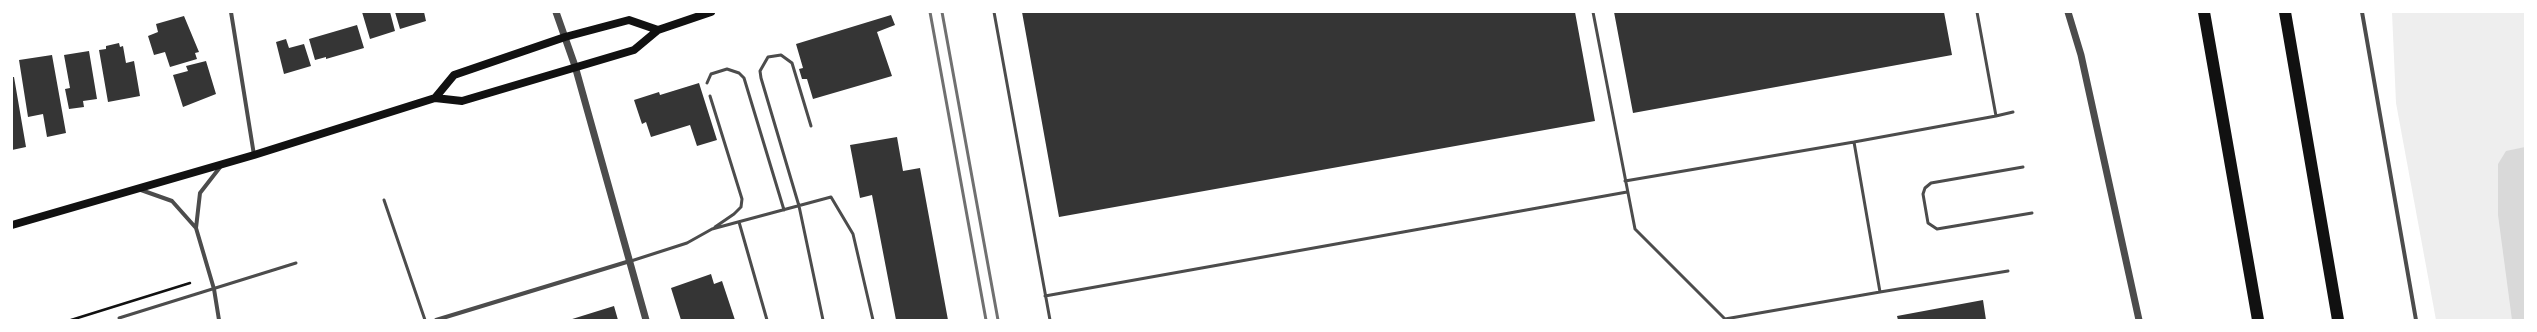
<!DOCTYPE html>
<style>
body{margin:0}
#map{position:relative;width:2537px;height:332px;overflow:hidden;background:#fff;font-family:Montserrat,sans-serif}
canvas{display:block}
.frame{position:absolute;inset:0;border:13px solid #fff;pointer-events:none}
</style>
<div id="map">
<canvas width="2537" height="332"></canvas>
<div class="frame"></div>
</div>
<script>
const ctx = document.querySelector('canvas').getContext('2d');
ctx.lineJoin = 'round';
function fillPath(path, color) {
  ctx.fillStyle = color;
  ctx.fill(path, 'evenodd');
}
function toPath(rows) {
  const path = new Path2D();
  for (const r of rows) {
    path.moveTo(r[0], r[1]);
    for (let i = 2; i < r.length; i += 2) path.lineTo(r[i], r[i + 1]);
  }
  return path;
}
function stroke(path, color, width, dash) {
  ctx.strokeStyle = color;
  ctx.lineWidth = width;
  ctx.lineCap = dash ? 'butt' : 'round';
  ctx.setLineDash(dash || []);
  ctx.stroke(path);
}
const green = toPath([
 [2392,12,2525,12,2525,320,2436,320,2396,103]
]);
const water = toPath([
 [2525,147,2525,320,2512,320,2498,215,2498,164,2506,151]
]);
const building = toPath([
 [362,12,390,12,395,31,370,39],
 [395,12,424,12,426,21,400,29],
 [1022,12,1575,12,1595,121,1059,217],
 [1614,12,1944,12,1952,55,1633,113],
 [891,15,895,25,877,32,892,76,813,99,807,79,802,79,799,69,803,68,796,44],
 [184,16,199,52,195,53,197,59,170,67,165,52,154,55,148,36,158,32,156,24],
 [357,25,364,48,326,59,326,57,315,60,309,39],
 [286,39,289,48,304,44,311,66,284,74,276,42],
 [119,43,120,47,123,46,126,63,134,61,140,96,108,102,99,50,106,49,106,46],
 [89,51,97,99,83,101,84,107,69,109,65,89,70,88,64,55],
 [52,55,66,133,47,137,43,114,28,117,19,60],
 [206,61,216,94,183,107,173,75,188,71,186,66],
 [12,77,14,77,26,147,12,150],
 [699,83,717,140,697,146,690,125,651,137,646,122,642,124,634,100,659,92,660,95],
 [897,137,903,171,920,168,948,320,896,320,872,195,860,198,850,145],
 [711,274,714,284,722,281,735,320,681,320,671,288],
 [1983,300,1986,320,1898,320,1897,316],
 [614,306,618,320,569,320]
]);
const path = toPath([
 [71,320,190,283]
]);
const service = toPath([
 [994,12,1050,320],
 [1593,12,1635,229,1725,319,1880,292],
 [1977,12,1996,116,2013,112],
 [707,83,711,74,727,69,739,73,744,78,784,210],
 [710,96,742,199,741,207,734,214,715,227],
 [811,126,792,63,781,55,768,57,760,71,761,78,799,206,823,320],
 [1854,142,1880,292,2008,271],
 [2023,167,1931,183,1925,188,1923,194,1928,223,1937,229,2032,213],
 [1625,181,1854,142,1996,116],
 [384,200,425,320],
 [739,222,767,320],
 [631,261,687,243,712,229,831,197,853,234,873,320],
 [1045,296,1627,192],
 [119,318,296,263]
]);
const minor = toPath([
 [231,12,254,155],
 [2362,12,2416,320],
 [141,190,172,201,196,228],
 [219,320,214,289,196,228,200,193,221,166],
 [436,320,630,261]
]);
const tertiary = toPath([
 [556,12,575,66,646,320],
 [2068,12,2081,55,2139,320]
]);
const secondary = toPath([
 [435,98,454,75,565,37,629,20,658,30],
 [12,225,254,155,435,98,462,101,634,50,658,30,711,12]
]);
const motorway = toPath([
 [2204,12,2258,320],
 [2285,12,2338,320]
]);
const rail = toPath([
 [930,12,986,320],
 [942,12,998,320]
]);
fillPath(green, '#eee');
fillPath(water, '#d9d9d9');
fillPath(building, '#353535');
stroke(path, '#111', 2.5);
stroke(service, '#4c4c4c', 3);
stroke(minor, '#4c4c4c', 4);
stroke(tertiary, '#4c4c4c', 7);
stroke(secondary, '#111', 8);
stroke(motorway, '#111', 12);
stroke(rail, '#707070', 3);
</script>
